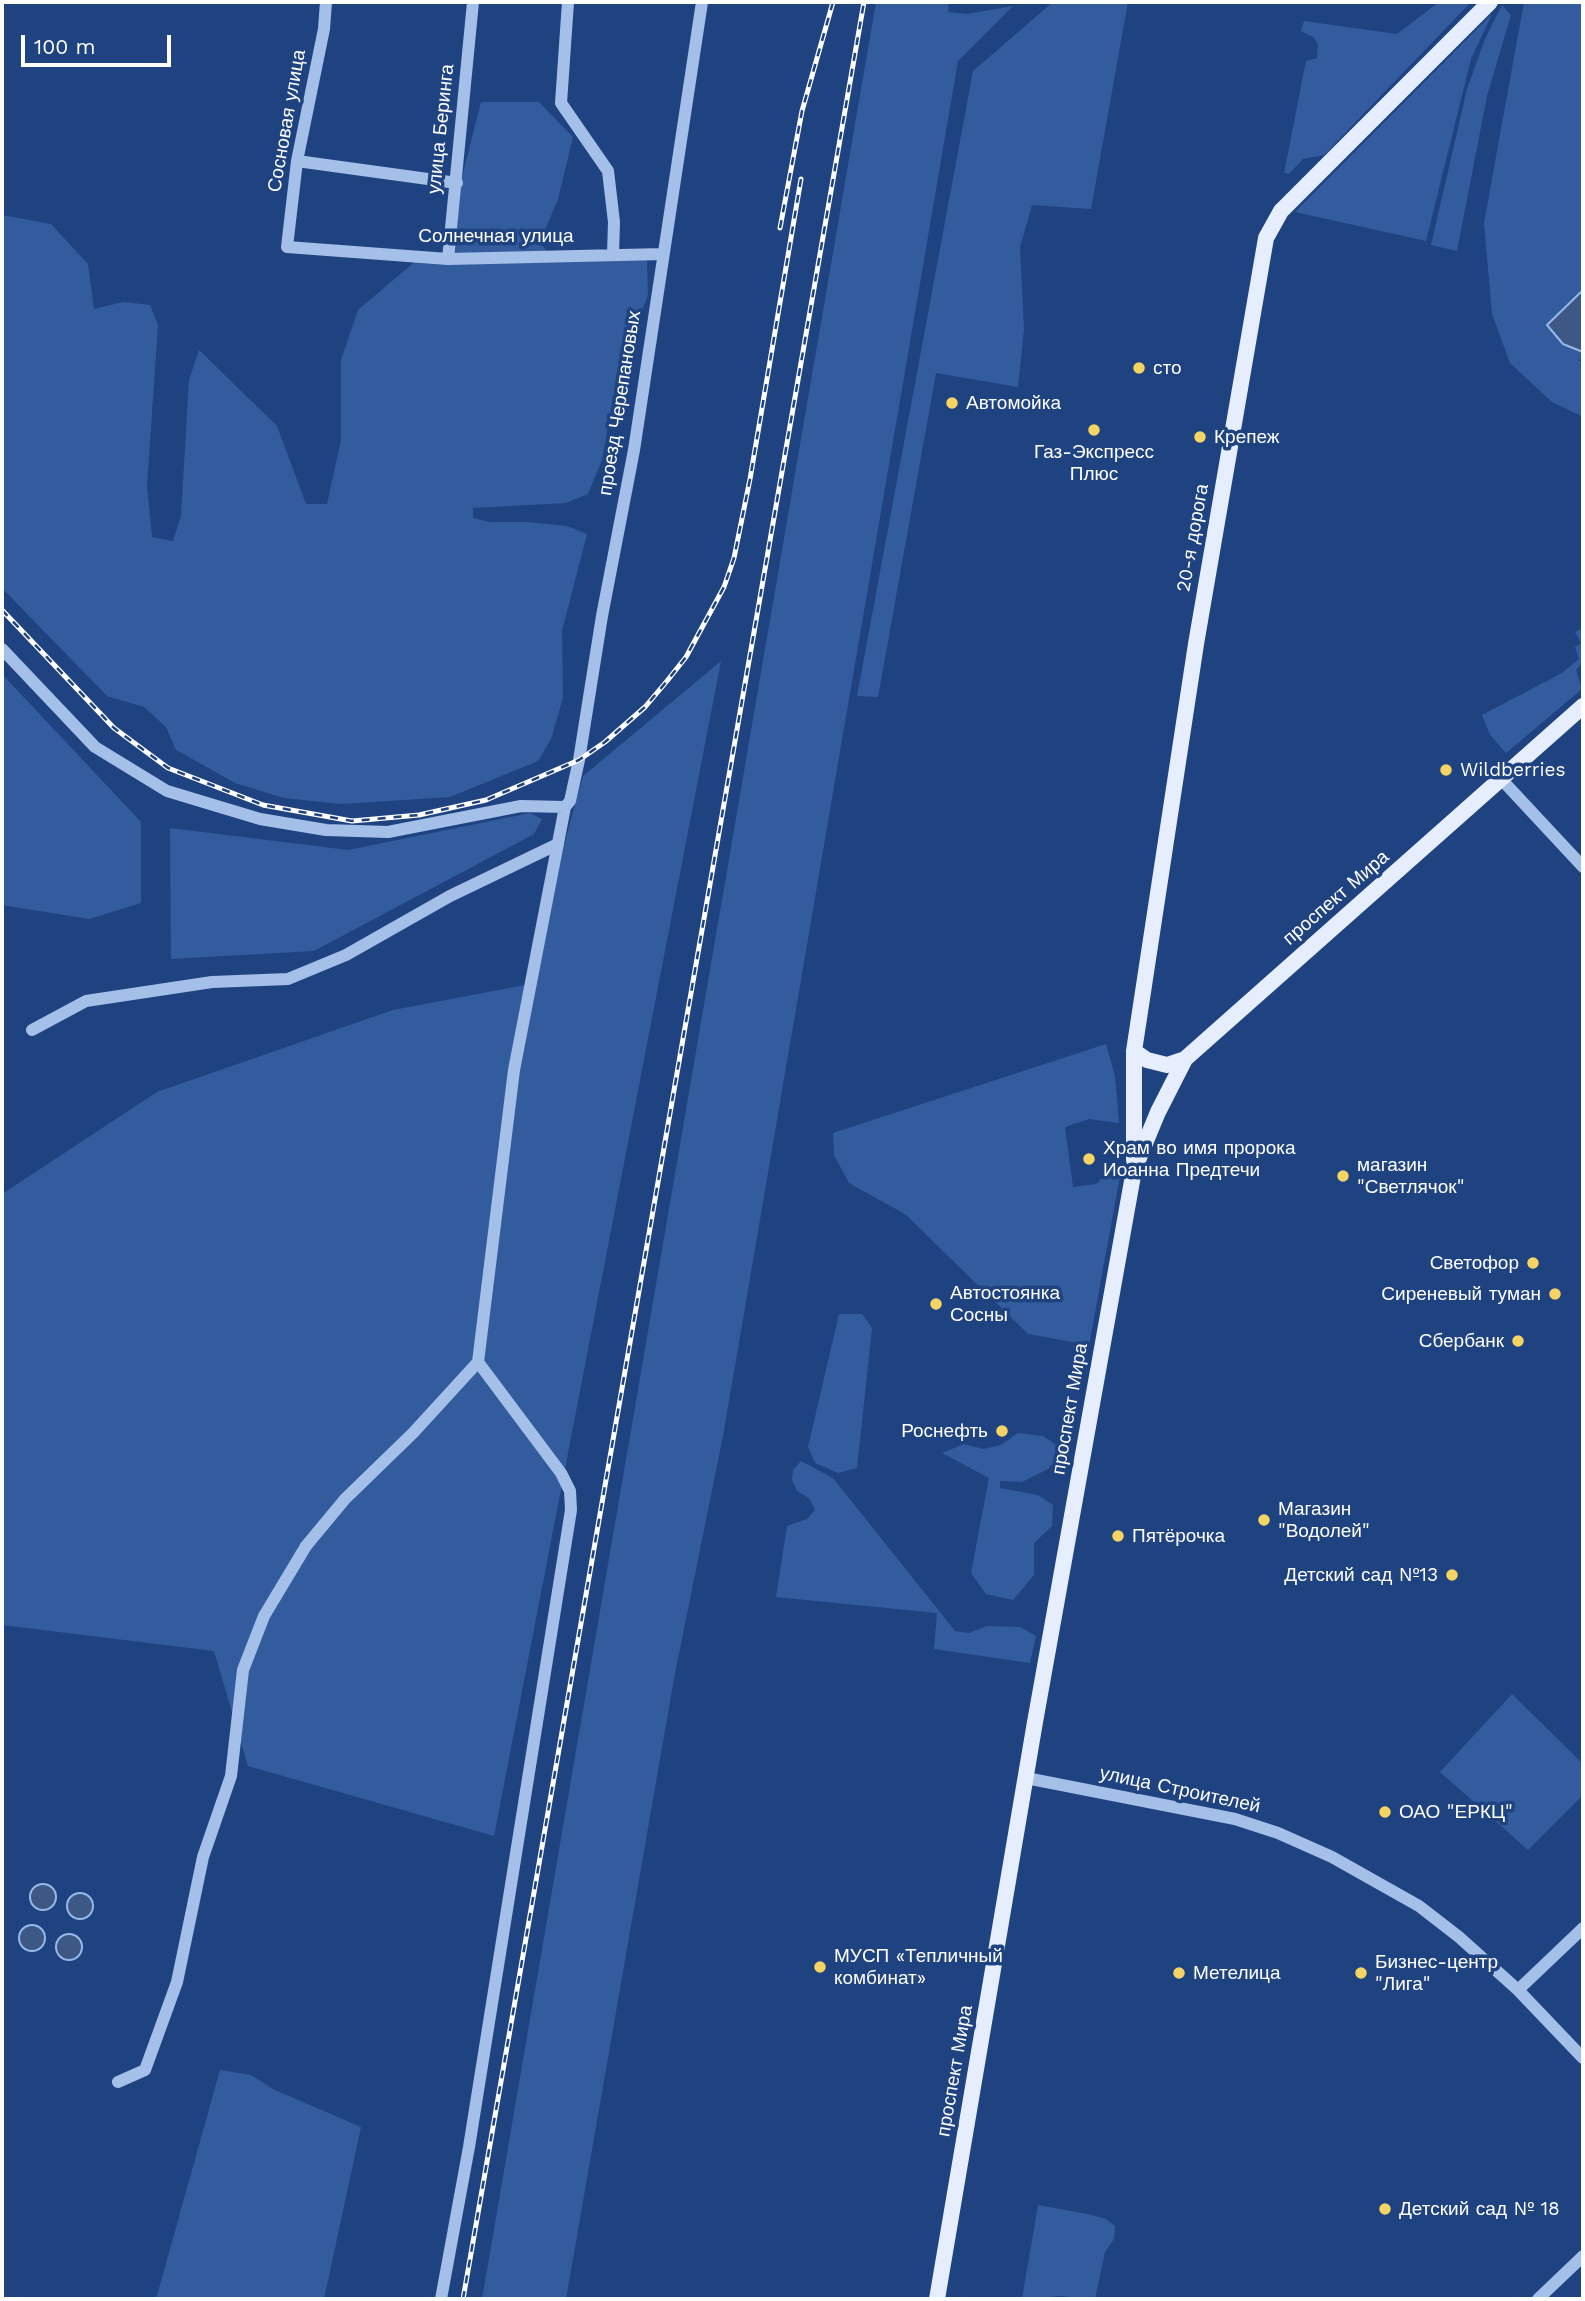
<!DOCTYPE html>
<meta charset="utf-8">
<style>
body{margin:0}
#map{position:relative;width:1585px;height:2301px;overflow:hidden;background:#1f4380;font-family:"Work Sans",sans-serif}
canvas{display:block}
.frame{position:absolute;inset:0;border:4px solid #fff;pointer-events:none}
.scale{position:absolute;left:21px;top:35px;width:150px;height:32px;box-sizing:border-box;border:4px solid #fff;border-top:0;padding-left:9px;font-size:21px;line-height:24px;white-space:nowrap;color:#fff;-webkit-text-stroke:5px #1f4380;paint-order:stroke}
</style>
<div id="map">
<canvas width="1585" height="2301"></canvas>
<div class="frame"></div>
<div class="scale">100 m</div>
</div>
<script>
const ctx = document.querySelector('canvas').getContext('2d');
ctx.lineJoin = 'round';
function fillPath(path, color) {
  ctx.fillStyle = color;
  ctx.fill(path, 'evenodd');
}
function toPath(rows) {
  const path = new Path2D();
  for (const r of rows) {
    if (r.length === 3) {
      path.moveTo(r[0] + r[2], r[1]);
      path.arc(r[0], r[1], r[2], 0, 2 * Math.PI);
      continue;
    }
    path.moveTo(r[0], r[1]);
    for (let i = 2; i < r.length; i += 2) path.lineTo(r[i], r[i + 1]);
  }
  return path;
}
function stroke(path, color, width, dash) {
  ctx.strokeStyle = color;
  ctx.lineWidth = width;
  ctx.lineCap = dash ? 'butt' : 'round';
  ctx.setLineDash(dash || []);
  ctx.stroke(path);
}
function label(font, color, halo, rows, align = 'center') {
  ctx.font = font + ' "Work Sans",sans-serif';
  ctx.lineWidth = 7;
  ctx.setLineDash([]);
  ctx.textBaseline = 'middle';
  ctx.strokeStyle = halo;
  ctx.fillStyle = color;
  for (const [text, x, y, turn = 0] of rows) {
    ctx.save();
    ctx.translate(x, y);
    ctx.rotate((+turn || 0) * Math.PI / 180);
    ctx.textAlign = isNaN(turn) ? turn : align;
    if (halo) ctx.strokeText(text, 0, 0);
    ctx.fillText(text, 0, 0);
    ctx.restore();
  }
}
const green = toPath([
 [876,2,949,2,948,12,967,14,1013,6,958,61,723,1436,675,1673,566,2299,482,2299],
 [1053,2,1128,2,1091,209,1032,205,1020,247,1024,329,1018,387,936,373,878,697,857,696,973,71],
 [1439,2,1470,3,1324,155,1303,159,1289,174,1284,173,1306,61,1317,58,1318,44,1313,37,1301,31,1304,21,1397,34],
 [1524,2,1583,2,1583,359,1577,360,1583,362,1583,417,1552,402,1510,363,1492,314,1484,223],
 [1502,5,1511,15,1487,96,1457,251,1431,245,1467,89,1485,39],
 [1492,14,1471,59,1426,241,1295,212],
 [481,102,539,102,573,137,558,199,540,242,549,255,647,260,648,295,618,371,602,460,588,494,566,503,473,508,473,518,490,522,527,522,567,526,587,534,562,631,563,698,551,739,538,761,450,797,341,804,284,798,235,783,176,750,166,727,144,707,107,696,2,588,2,215,51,224,88,264,94,309,123,302,150,305,158,325,147,486,152,537,173,541,181,516,189,380,199,350,277,426,306,504,327,504,341,440,341,360,358,310,418,259,448,259,458,193],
 [1583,628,1583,662,1576,670,1582,689,1506,753,1490,735,1482,715,1562,673,1579,659,1575,647,1581,643,1575,632],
 [721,661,494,1836,248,1766,214,1651,2,1625,2,1194,157,1092,393,1010,525,985,583,776],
 [2,674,141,822,141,903,89,919,2,905],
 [530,813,542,819,534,834,314,951,171,959,170,828,348,850],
 [1106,1044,1115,1076,1119,1123,1089,1119,1065,1127,1073,1187,1096,1184,1112,1169,1121,1171,1089,1345,1028,1334,905,1214,849,1183,834,1155,833,1133],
 [839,1314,862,1314,872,1328,857,1468,838,1473,815,1463,808,1447],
 [1018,1433,1043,1436,1056,1445,1061,1454,1048,1469,1022,1482,1000,1481,1000,1488,1038,1495,1053,1505,1052,1526,1034,1543,1034,1575,1013,1600,986,1594,971,1573,989,1478,942,1453,964,1444,983,1449,1001,1445],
 [801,1461,833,1478,955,1631,969,1633,987,1626,1020,1627,1036,1636,1030,1663,934,1649,937,1613,776,1597,787,1526,807,1519,815,1510,809,1498,797,1491,792,1480,793,1470],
 [1512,1694,1583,1764,1583,1795,1528,1850,1440,1772],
 [220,2070,251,2075,275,2090,361,2127,324,2299,156,2299],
 [1038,2205,1087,2214,1106,2219,1115,2226,1114,2239,1105,2252,1095,2299,1060,2296,1022,2299]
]);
const water = toPath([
 [1583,290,1583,352,1563,344,1547,325,1583,290],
 [43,1897,13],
 [80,1906,13],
 [32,1938,13],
 [69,1947,13]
]);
const minor = toPath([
 [326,2,324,29,297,161,287,247,448,259,663,254],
 [568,2,561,103,608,171,614,222,613,254],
 [297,161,457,183],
 [448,259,473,2],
 [2,649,95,747,167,791,260,819,326,830,388,832,521,806,565,807],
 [1502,780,1583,867],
 [32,1030,86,1001,212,982,288,979,346,955,450,896,558,844],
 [1026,1778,1235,1819,1278,1833,1332,1857,1419,1906,1459,1937,1518,1990,1583,2058],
 [1518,1990,1583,1928],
 [118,2082,145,2070,177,1982,203,1857,231,1776,243,1670,264,1616,306,1546,345,1499,413,1433,478,1362],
 [441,2299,469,2147,571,1510,570,1491,561,1473,478,1362,514,1070,565,807,570,801,579,760,602,616,634,450,702,2],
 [1538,2299,1583,2256]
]);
const major = toPath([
 [1134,1051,1147,1060,1167,1065,1185,1059],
 [1134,1160,1134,1051,1196,644,1266,238,1281,211,1490,2],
 [937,2299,1035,1722,1134,1170,1158,1112,1185,1059,1583,706]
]);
const rail = toPath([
 [780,228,802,111,833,2],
 [2,610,114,728,168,768,263,805,352,821,419,815,486,800,579,760,605,742,645,707,667,681,686,657,724,587,734,558,750,479,801,179],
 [463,2299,864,2]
]);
const markers = [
 [1139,368,7,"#f6d464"],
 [952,403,7,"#f6d464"],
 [1094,430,7,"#f6d464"],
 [1200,437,7,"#f6d464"],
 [1446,770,7,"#f6d464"],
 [1089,1159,7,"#f6d464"],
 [1343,1176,7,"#f6d464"],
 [1533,1263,7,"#f6d464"],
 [1555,1294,7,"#f6d464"],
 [936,1304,7,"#f6d464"],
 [1518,1341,7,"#f6d464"],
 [1002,1431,7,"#f6d464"],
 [1264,1520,7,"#f6d464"],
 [1118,1536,7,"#f6d464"],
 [1452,1575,7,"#f6d464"],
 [1385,1812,7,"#f6d464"],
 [820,1967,7,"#f6d464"],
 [1179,1973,7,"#f6d464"],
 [1361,1973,7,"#f6d464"],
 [1385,2209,7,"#f6d464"]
];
const streetNames = [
 ["Сосновая улица",287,121,-80],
 ["улица Беринга",441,129,-84],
 ["Солнечная улица",496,236],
 ["проезд Черепановых",620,403,-81],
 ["20-я дорога",1193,538,-80],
 ["проспект Мира",1336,898,-41],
 ["проспект Мира",1070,1409,-80],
 ["улица Строителей",1180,1790,12],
 ["проспект Мира",955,2071,-80]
];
const poiNames = [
 ["сто",1153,368],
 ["Автомойка",966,403],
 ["Крепеж",1214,437],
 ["Газ-Экспресс",1094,452,"center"],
 ["Плюс",1094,474,"center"],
 ["Wildberries",1460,770],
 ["Храм во имя пророка",1103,1148],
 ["Иоанна Предтечи",1103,1170],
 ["магазин",1357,1165],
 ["\"Светлячок\"",1357,1187],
 ["Светофор",1519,1263,"right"],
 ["Автостоянка",950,1293],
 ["Сосны",950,1315],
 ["Сиреневый туман",1541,1294,"right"],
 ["Сбербанк",1504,1341,"right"],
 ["Роснефть",988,1431,"right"],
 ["Магазин",1278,1509],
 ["\"Водолей\"",1278,1531],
 ["Пятёрочка",1132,1536],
 ["Детский сад №13",1438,1575,"right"],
 ["ОАО \"ЕРКЦ\"",1399,1812],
 ["МУСП «Тепличный",834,1956],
 ["комбинат»",834,1978],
 ["Бизнес-центр",1375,1962],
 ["\"Лига\"",1375,1984],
 ["Метелица",1193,1973],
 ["Детский сад № 18",1399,2209]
];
fillPath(green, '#335c9e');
fillPath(water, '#3d5885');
stroke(water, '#97b9e9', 2);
stroke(minor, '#a4bfe8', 12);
stroke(major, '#e6eefe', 16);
stroke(rail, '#fff', 5);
stroke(rail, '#1f4380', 2.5, [8]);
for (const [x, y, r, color] of markers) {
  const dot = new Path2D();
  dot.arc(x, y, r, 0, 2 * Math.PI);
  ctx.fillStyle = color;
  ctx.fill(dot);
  stroke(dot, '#1f4380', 2.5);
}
label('19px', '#fff', '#1f4380', streetNames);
label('19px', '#fff', '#1f4380', poiNames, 'left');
</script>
